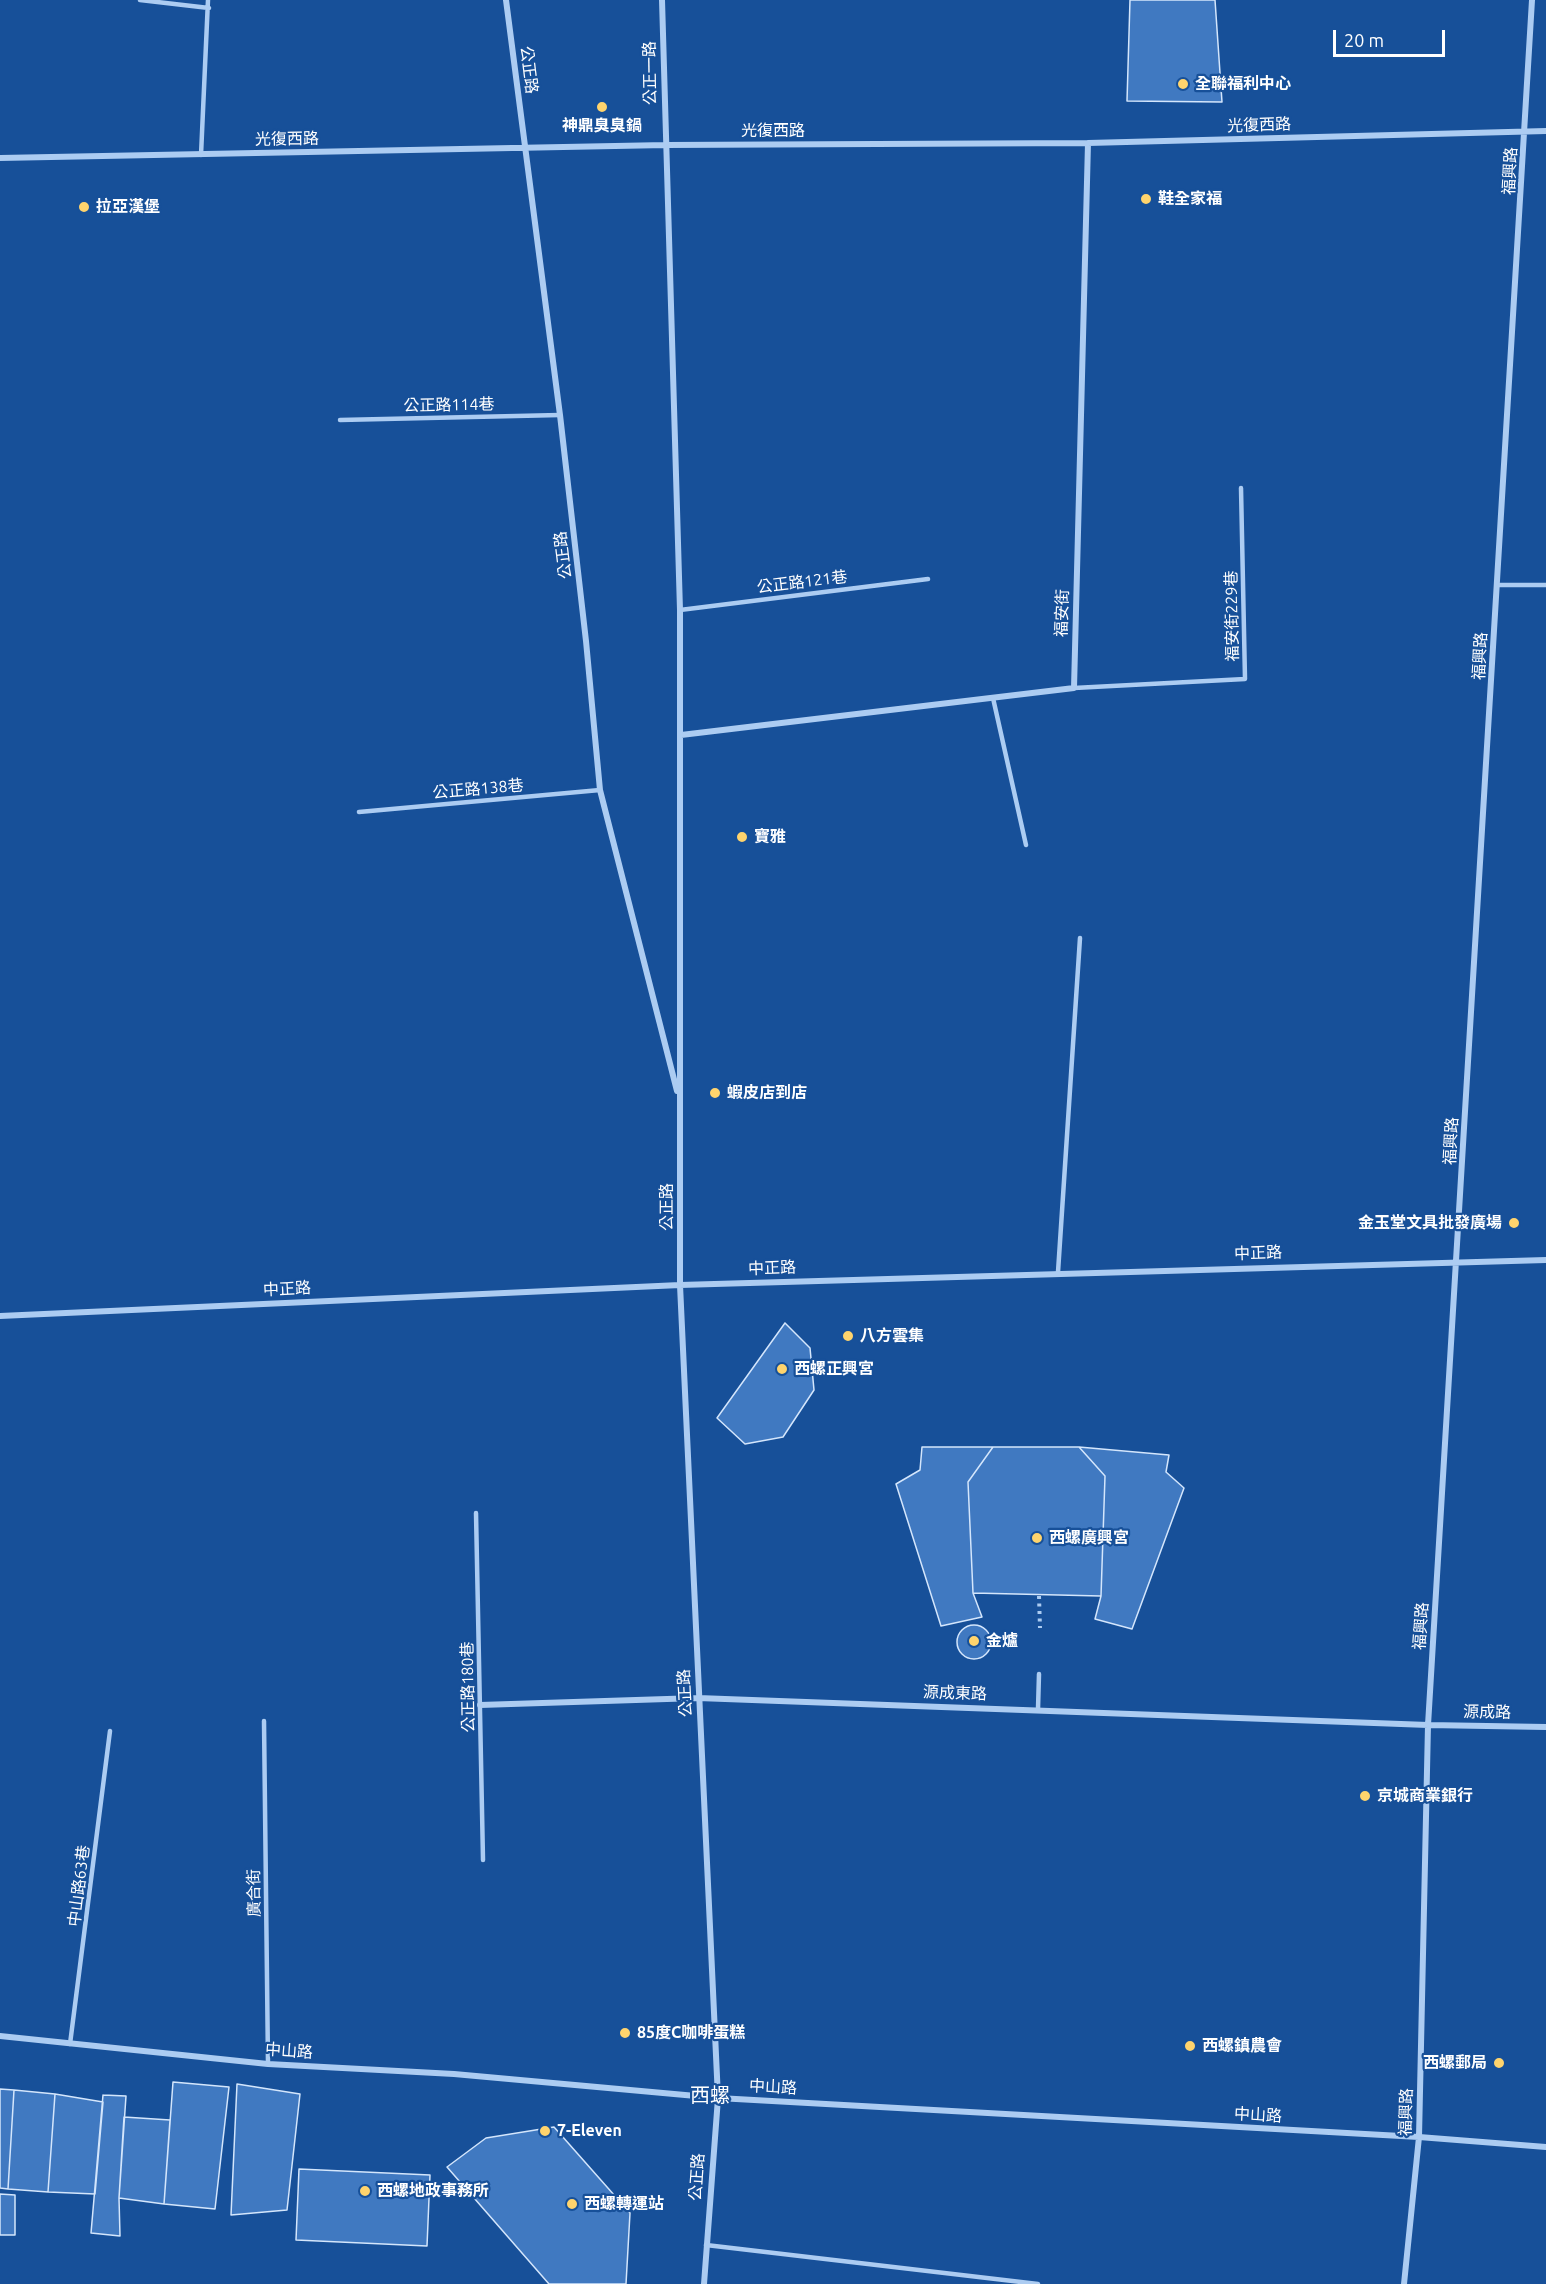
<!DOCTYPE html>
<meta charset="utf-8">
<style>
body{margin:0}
#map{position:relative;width:1546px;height:2284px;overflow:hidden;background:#175099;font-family:Ubuntu,sans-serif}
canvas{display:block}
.scale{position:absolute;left:1333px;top:30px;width:112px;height:27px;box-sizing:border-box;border:3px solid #fff;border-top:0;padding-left:8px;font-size:18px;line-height:21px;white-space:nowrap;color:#fff;-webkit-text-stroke:4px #175099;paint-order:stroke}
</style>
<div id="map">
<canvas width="1546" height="2284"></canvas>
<div class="scale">20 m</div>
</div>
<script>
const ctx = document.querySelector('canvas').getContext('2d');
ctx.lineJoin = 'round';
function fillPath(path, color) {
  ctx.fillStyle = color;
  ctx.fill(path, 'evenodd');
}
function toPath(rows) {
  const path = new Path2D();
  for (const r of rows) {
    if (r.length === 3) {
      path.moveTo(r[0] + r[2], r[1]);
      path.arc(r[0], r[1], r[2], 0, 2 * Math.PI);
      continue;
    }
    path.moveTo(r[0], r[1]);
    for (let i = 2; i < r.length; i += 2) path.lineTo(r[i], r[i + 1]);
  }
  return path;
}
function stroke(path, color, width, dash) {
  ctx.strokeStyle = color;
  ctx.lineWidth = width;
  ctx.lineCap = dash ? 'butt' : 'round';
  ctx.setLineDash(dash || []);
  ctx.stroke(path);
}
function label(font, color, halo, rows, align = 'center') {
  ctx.font = font + ' Ubuntu,"Noto Sans TC",sans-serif';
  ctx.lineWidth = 4.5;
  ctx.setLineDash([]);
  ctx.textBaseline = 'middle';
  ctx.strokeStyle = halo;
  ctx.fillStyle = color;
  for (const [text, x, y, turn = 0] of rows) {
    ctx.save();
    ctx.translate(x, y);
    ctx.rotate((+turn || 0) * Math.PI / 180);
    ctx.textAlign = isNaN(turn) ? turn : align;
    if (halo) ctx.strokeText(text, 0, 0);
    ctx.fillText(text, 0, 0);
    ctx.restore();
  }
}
const building = toPath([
 [1130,0,1215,0,1222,102,1127,101,1130,0],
 [785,1323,810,1348,814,1390,783,1437,745,1444,717,1418,785,1323],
 [922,1447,993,1447,968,1482,973,1593,982,1617,941,1626,896,1484,920,1470,922,1447],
 [993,1447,1079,1447,1105,1476,1101,1596,973,1593,968,1482,993,1447],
 [1079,1447,1169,1455,1166,1472,1184,1488,1132,1629,1095,1619,1101,1596,1105,1476,1079,1447],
 [974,1642,17],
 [173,2082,229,2087,215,2209,164,2204,173,2082],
 [237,2084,300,2094,287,2210,231,2215,237,2084],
 [0,2089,14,2090,8,2189,0,2188,0,2089],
 [14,2090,55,2094,48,2192,8,2189,14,2090],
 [55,2094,103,2102,95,2194,48,2192,55,2094],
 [103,2095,126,2096,119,2198,120,2236,91,2233,103,2095],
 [124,2117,170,2120,164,2204,119,2198,124,2117],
 [554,2127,630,2213,626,2284,549,2284,447,2167,486,2138,554,2127],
 [299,2169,430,2175,427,2246,296,2240,299,2169],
 [0,2194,15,2195,15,2235,0,2235,0,2194]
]);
const path = toPath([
 [1039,1596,1040,1628]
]);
const lane = toPath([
 [140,0,209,8],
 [201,155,208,0],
 [340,420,560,415],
 [1498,585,1546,585],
 [680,610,928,579],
 [1074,688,1245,679,1241,488],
 [993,698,1026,845],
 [359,812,600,790],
 [1058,1272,1080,938],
 [476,1513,483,1860],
 [1038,1709,1039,1674],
 [264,1721,268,2064],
 [70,2044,110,1731],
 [706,2245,1038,2284]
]);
const street = toPath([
 [506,0,560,415,586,641,600,790,677,1091],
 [662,0,680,610,680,1285,718,2098,704,2284],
 [0,158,666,145,1088,143,1546,131],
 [681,735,1074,688,1088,143],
 [0,1316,680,1285,1546,1260],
 [480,1705,698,1698,1428,1725,1546,1727],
 [0,2036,268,2064,454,2074,718,2098,1419,2137,1546,2147],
 [1404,2284,1419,2137,1428,1725,1532,0]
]);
const markers = [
 [1183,84,6,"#ffd46d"],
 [602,107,6,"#ffd46d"],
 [1146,199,6,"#ffd46d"],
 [84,207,6,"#ffd46d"],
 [742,837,6,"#ffd46d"],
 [715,1093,6,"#ffd46d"],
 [1514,1223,6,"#ffd46d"],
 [848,1336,6,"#ffd46d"],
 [782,1369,6,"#ffd46d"],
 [1037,1538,6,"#ffd46d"],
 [974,1641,6,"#ffd46d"],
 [1365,1796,6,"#ffd46d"],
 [625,2033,6,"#ffd46d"],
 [1190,2046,6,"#ffd46d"],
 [1499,2063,6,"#ffd46d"],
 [545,2131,6,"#ffd46d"],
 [365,2191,6,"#ffd46d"],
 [572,2204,6,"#ffd46d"]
];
const streetNames = [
 ["公正路",529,70,83],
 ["公正一路",650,73,-91],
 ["光復西路",1259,125,-2],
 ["光復西路",773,131],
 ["光復西路",287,139,-1],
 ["福興路",1510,171,-87],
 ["公正路114巷",449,405,-1],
 ["公正路",563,555,-97],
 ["公正路121巷",802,582,-7],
 ["福安街",1062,613,-88],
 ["福安街229巷",1232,616,-91],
 ["福興路",1480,656,-87],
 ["公正路138巷",478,789,-5],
 ["福興路",1451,1141,-87],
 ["公正路",667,1207,-90],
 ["中正路",1258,1253,-2],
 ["中正路",772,1268,-2],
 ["中正路",287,1289,-3],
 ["福興路",1421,1626,-86],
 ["公正路180巷",468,1687,-91],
 ["公正路",685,1693,-93],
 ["源成東路",955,1693,2],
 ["源成路",1487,1712,1],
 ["中山路63巷",79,1886,-83],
 ["廣合街",254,1893,-91],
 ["中山路",289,2051,4],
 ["中山路",773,2087,3],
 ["福興路",1406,2112,-88],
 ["中山路",1258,2115,3],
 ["公正路",697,2177,-86]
];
const poiNames = [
 ["全聯福利中心",1195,84],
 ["神鼎臭臭鍋",602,126,"center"],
 ["鞋全家福",1158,199],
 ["拉亞漢堡",96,207],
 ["寶雅",754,837],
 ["蝦皮店到店",727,1093],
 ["金玉堂文具批發廣場",1502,1223,"right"],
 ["八方雲集",860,1336],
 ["西螺正興宮",794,1369],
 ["西螺廣興宮",1049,1538],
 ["金爐",986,1641],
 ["京城商業銀行",1377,1796],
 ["85度C咖啡蛋糕",637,2033],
 ["西螺鎮農會",1202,2046],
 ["西螺郵局",1487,2063,"right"],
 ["7-Eleven",557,2131],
 ["西螺地政事務所",377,2191],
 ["西螺轉運站",584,2204]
];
const quarterNames = [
 ["西螺",710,2095]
];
fillPath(building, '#4079c1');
stroke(building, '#d4e6fc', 1.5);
stroke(path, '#acccf2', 4, [3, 4.5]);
stroke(lane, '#acccf2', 4.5);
stroke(street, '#acccf2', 6);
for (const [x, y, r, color] of markers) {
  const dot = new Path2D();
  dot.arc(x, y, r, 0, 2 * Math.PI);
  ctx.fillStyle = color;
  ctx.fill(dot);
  stroke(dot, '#175099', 2);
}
label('16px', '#fff', '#175099', streetNames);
label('bold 16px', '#fff', '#175099', poiNames, 'left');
label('20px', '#fff', '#175099', quarterNames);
</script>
